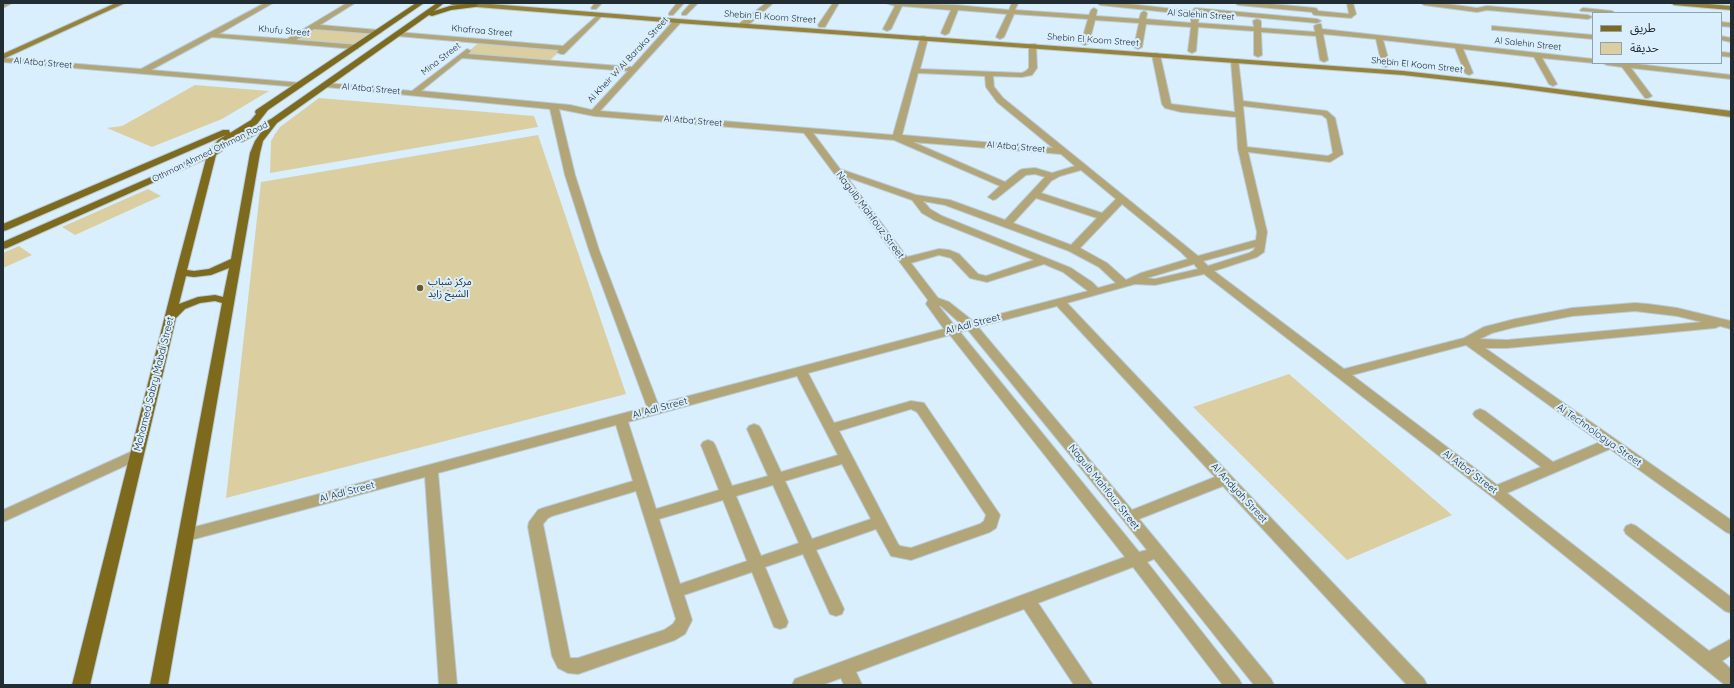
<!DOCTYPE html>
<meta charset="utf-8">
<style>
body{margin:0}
#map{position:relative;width:1734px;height:688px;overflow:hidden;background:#d9effe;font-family:Quicksand,"Noto Sans Arabic",sans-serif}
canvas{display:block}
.frame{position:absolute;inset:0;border:4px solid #212c33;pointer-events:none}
.legend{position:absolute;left:1592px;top:12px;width:130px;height:52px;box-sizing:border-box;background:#d9effe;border:1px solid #8fa1ad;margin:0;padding:5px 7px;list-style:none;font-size:12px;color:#212c33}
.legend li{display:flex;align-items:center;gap:8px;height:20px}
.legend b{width:20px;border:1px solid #8fa1ad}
</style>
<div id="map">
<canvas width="1734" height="688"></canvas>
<div class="frame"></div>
<ul class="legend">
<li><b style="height:5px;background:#7d6a1d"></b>طريق</li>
<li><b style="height:11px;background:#dbcfa2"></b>حديقة</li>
</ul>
</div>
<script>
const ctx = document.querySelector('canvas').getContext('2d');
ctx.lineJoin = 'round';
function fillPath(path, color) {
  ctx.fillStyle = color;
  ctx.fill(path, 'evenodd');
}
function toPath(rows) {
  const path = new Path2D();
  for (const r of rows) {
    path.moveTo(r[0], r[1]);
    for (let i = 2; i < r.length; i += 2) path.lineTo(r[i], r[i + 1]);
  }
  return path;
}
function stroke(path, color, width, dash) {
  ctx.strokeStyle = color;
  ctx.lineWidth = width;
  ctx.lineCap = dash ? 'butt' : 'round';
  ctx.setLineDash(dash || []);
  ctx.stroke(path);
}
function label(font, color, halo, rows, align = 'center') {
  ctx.font = font + ' Quicksand,"Noto Sans Arabic",sans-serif';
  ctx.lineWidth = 4;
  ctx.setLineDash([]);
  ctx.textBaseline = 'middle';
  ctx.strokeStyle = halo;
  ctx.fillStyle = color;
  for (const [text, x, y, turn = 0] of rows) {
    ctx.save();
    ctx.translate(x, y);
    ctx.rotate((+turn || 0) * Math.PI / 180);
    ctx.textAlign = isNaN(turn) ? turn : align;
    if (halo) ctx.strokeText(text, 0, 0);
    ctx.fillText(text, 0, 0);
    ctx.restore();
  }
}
const green = toPath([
 [312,28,372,32,352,46,290,41],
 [481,41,563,48,548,62,464,55],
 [195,85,269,91,222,119,152,147,107,128,122,126],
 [319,98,534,116,538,127,270,173,271,141,275,134,280,127],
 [538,135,626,394,226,498,261,182],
 [148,189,161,196,75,235,62,227],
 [19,246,32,255,3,268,3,253],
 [1289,374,1452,515,1347,560,1193,407]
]);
const street = toPath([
 [3,3,12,3,3,8,3,3],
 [265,3,273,3,219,34,287,39,347,3,355,3,320,25,378,30,382,32,378,34,314,29,296,40,358,45,358,49,355,49,212,37,151,70,302,83,302,87,299,87,3,62,3,58,141,69,265,3],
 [595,3,602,3,596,9,592,9,591,8,595,3],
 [677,3,684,3,673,15,669,15,669,13,677,3],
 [691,3,698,3,686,15,682,15,682,13,691,3],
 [766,3,773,3,746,27,740,27,740,23,766,3],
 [833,3,839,3,825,27,819,27,818,25,833,3],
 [886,3,956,5,1009,10,1012,3,1018,3,1015,10,1089,15,1091,10,1094,8,1097,10,1096,16,1139,19,1141,13,1144,11,1147,13,1146,19,1191,23,1191,18,1195,16,1199,18,1198,23,1254,27,1253,21,1257,19,1261,21,1261,28,1315,32,1314,26,1318,24,1321,24,1322,29,1593,59,1594,63,1542,58,1557,84,1553,86,1549,84,1534,57,1463,49,1473,73,1469,75,1465,73,1455,48,1383,40,1390,65,1386,67,1382,65,1376,39,1323,34,1328,60,1324,62,1320,60,1316,36,1261,32,1262,55,1258,57,1254,55,1254,31,1198,27,1196,51,1192,53,1188,51,1191,27,1146,24,1142,47,1138,49,1134,47,1139,23,1095,20,1089,43,1085,45,1081,43,1088,19,1014,14,1004,37,1000,39,996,37,1007,14,958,10,949,33,945,35,941,33,951,10,902,6,891,29,887,31,883,29,895,6,886,3],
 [1097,3,1120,3,1192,11,1195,8,1317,19,1321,21,1317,23,1198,12,1195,15,1100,5,1097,3],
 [1235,3,1261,3,1315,8,1317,9,1318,11,1349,14,1347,3,1353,3,1356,14,1351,18,1315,15,1313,14,1312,12,1238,5,1235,3],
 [1421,3,1440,3,1477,8,1487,6,1588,15,1592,17,1588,19,1487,10,1477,12,1424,5,1421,3],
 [1583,8,1612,11,1615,13,1581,11,1580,10,1583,8],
 [600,13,603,15,564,54,561,54,557,52,559,50,397,36,393,34,397,32,563,46,600,13],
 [675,19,682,21,600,111,893,135,921,36,924,36,928,38,920,69,1022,73,1026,71,1029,68,1029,46,1030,44,1036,44,1037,68,1032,75,1022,77,993,76,994,87,1003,98,1198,256,1256,240,1257,232,1238,149,1236,117,1181,112,1165,108,1162,104,1152,55,1156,53,1160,55,1171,104,1235,112,1231,61,1232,59,1238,59,1243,101,1327,111,1335,118,1343,154,1330,162,1248,152,1267,232,1264,252,1257,257,1214,271,1344,369,1464,338,1484,327,1515,319,1572,308,1635,303,1648,304,1677,308,1731,321,1731,329,1720,326,1715,328,1507,348,1485,348,1731,520,1731,534,1726,532,1610,449,1507,493,1709,651,1731,639,1731,655,1722,661,1731,669,1731,685,1725,685,1491,496,1204,274,1155,285,1135,284,1067,303,1424,679,1427,685,1407,685,1223,486,1139,519,1271,679,1274,685,1254,685,1154,559,1147,562,1239,679,1242,685,1223,685,1133,567,1038,603,1093,685,1074,685,1024,609,856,672,862,685,844,685,841,678,822,685,792,685,795,679,1125,557,950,335,808,373,834,423,911,401,924,403,1000,515,996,528,990,532,911,560,891,556,876,529,816,550,844,609,842,614,836,616,830,614,803,554,765,567,788,622,786,627,780,629,774,627,752,572,684,595,692,620,685,634,675,640,578,674,568,673,558,668,552,656,528,527,529,522,538,510,543,508,633,481,616,425,438,473,457,685,439,685,425,477,187,541,182,539,180,535,182,531,187,529,647,407,589,250,565,175,550,109,326,87,322,85,326,83,412,91,467,49,471,51,468,54,632,67,675,19],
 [462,58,628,71,592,110,570,105,421,91,462,58],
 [918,73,985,76,986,87,997,102,1053,148,902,135,918,73],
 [1243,106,1322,115,1327,119,1333,153,1328,156,1247,147,1243,106],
 [559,109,594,116,804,133,928,300,926,304,944,329,658,404,599,250,575,175,559,109],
 [813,133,894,140,1000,186,988,197,993,200,996,199,1026,175,1035,174,1045,177,1005,220,950,200,916,195,840,169,813,133],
 [913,142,1061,154,1075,166,1052,173,1035,168,1023,169,1020,170,1005,182,913,142],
 [1081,170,1116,199,1102,213,1041,193,1051,181,1060,176,1081,170],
 [847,177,912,200,922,213,934,220,1034,260,986,276,978,274,959,254,949,250,939,249,907,257,847,177],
 [1036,198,1097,218,1071,245,1013,223,1036,198],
 [923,201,945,205,1069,251,1099,267,1116,283,1098,288,1092,282,1071,268,942,216,930,209,923,201],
 [1122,204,1181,252,1188,259,1141,273,1126,280,1107,263,1080,248,1122,204],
 [1255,247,1254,250,1249,253,1208,266,1203,261,1255,247],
 [939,255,951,258,970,278,974,279,987,282,1044,264,1063,272,1088,291,973,321,949,302,938,298,911,263,939,255],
 [1194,264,1198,269,1155,279,1147,278,1194,264],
 [939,306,941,306,961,324,955,326,939,306],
 [1057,306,1215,477,1132,510,978,327,1057,306],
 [1635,311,1677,316,1702,322,1507,340,1480,339,1492,333,1515,327,1572,316,1635,311],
 [968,330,1124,521,1147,550,1139,552,960,332,968,330],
 [1466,345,1600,442,1553,462,1485,411,1480,409,1475,411,1473,414,1475,417,1541,467,1497,485,1352,375,1466,345],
 [797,376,838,455,781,472,761,429,759,426,754,424,749,426,747,429,768,476,732,486,715,445,713,442,708,440,703,442,701,445,719,490,656,509,628,422,797,376],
 [911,409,917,412,986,515,984,521,980,524,911,548,900,546,898,544,839,431,911,409],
 [842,464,871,519,812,539,785,481,842,464],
 [773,485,799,543,761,556,736,496,773,485],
 [636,491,676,619,673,624,664,630,578,658,570,658,543,524,548,518,552,516,636,491],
 [723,500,747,561,680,584,659,519,723,500],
 [1721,22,1731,23,1731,27,1721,26,1721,22],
 [1492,26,1593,35,1593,39,1495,30,1492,30,1492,26],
 [1721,36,1731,38,1731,42,1721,40,1721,36],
 [1721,52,1731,53,1731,57,1721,56,1721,52],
 [1603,63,1628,63,1731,75,1731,79,1631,68,1652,96,1648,98,1645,98,1622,67,1607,65,1603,63],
 [137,449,142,450,144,454,142,458,3,522,3,510,137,449],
 [1631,524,1636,526,1731,597,1731,613,1725,611,1626,534,1624,530,1626,526,1631,524]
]);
const secondary = toPath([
 [116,3,125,3,3,59,3,54,116,3],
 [449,3,478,3,678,19,1403,71,1509,83,1731,111,1731,117,1509,87,1403,75,678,23,452,5,449,3],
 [1671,3,1697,3,1731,6,1731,10,1674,5,1671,3]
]);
const primary = toPath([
 [416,3,424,3,268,110,257,124,224,144,219,149,222,151,216,155,187,270,194,271,209,269,231,259,250,153,255,141,262,131,242,142,236,142,235,140,236,138,271,119,437,3,444,3,434,11,450,6,475,3,478,5,475,7,451,10,432,16,429,15,277,123,263,141,260,153,168,685,150,685,222,303,215,301,200,303,185,309,176,318,90,685,72,685,176,272,206,159,7,248,3,249,3,242,208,152,218,140,226,135,7,230,3,231,3,224,223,130,229,130,230,133,251,120,256,114,255,112,256,110,416,3],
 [229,268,223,297,215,295,198,297,179,304,186,276,194,277,211,275,229,268]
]);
const markers = [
 [420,288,4,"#685a27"]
];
const farStreetnames = [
 ["Al Salehin Street",1201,15,4],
 ["Shebin El Koom Street",770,17,4],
 ["Khufu Street",284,31,5],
 ["Khafraa Street",482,31,5],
 ["Shebin El Koom Street",1093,40,4],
 ["Al Salehin Street",1528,44,6],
 ["Mina Street",441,59,-38],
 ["Al Kheir W Al Baraka Street",628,60,-47],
 ["Al Atba' Street",43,63,5],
 ["Shebin El Koom Street",1417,65,6],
 ["Al Atba' Street",371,89,5],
 ["Al Atba' Street",693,121,5],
 ["Al Atba' Street",1016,147,5],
 ["Othman Ahmed Othman Road",210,152,-26]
];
const streetNames = [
 ["Naguib Mahfouz Street",870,215,53],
 ["Al Adl Street",973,324,-15],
 ["Mohamed Sabry Mabdi Street",154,384,-76],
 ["Al Adl Street",660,408,-15],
 ["Al Technologya Street",1599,435,35],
 ["Al Atba' Street",1470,472,37],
 ["Naguib Mahfouz Street",1104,487,51],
 ["Al Adl Street",347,492,-15],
 ["Al Andyah Street",1239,493,47]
];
const poiNames = [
 ["مركز شباب",428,282],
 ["الشيخ زايد",428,294]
];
fillPath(green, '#dbcfa2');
stroke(street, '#b8ccd9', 2);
stroke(secondary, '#b8ccd9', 2);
stroke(primary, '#b8ccd9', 2);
fillPath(street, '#b2a578');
fillPath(secondary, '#968239');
fillPath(primary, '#7d6a1d');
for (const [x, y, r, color] of markers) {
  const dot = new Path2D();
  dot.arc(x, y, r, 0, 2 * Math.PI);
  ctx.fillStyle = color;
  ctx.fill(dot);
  stroke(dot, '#d9effe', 1.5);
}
label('9px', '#212c33', '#d9effe', farStreetnames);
label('10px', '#212c33', '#d9effe', streetNames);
label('10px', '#212c33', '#d9effe', poiNames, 'left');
</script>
